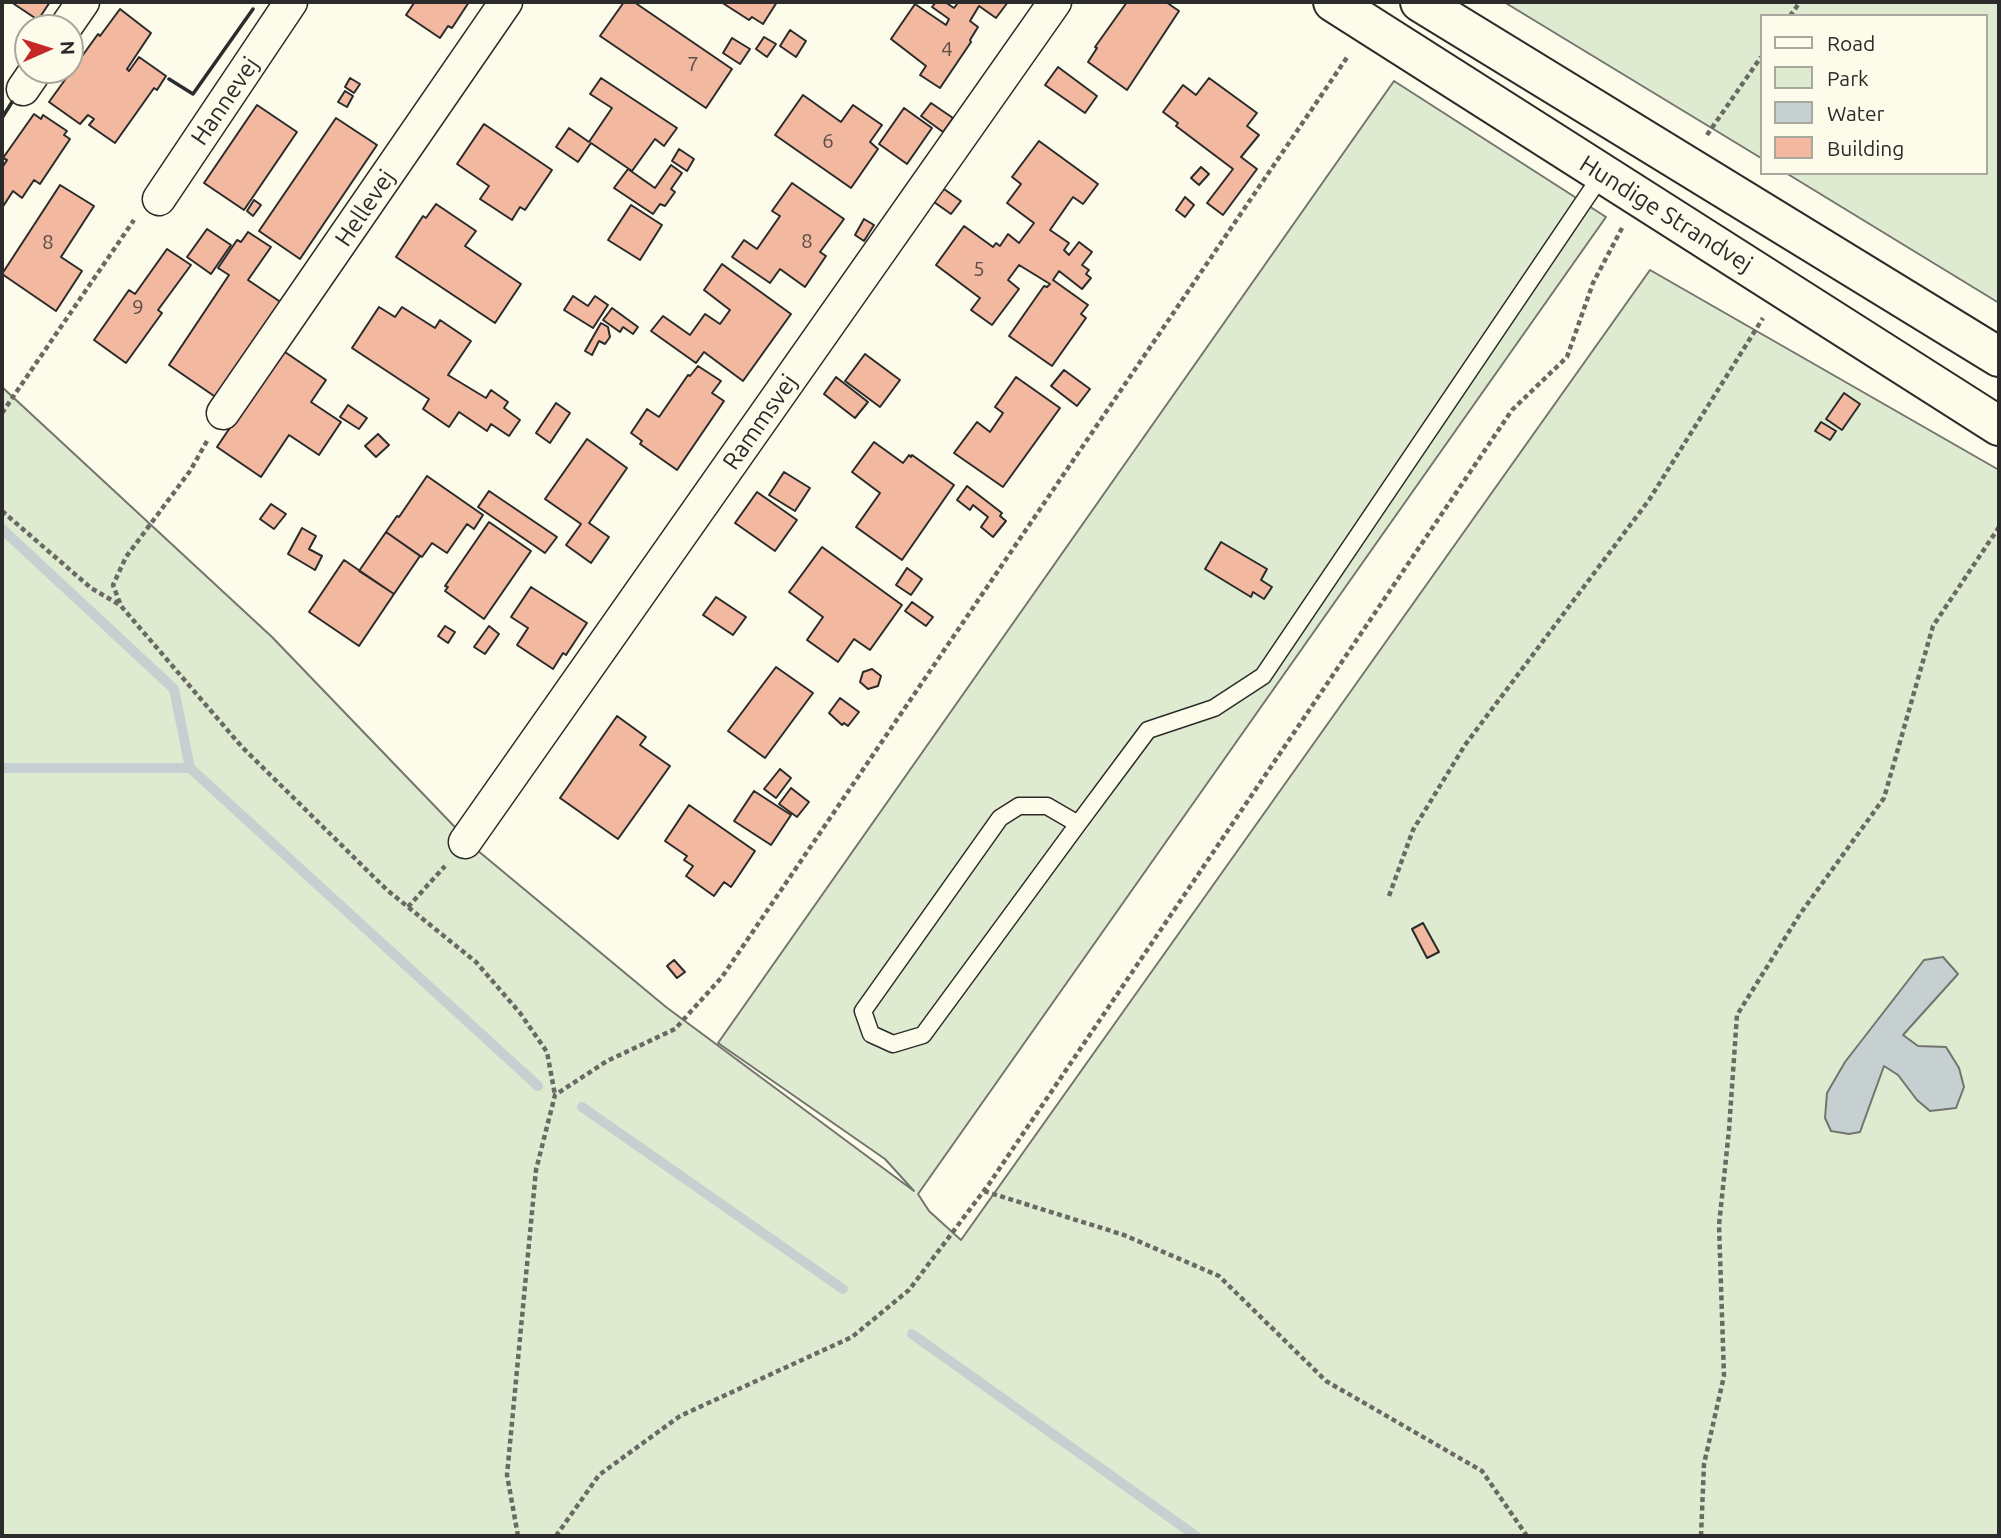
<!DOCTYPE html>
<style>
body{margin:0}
#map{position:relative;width:2001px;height:1538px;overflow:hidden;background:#fdfbea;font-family:Ubuntu,sans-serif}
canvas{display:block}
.frame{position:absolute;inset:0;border:4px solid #2b2b2b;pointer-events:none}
.legend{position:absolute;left:1760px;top:14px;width:228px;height:161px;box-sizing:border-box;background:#fdfbea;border:2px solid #a9a89e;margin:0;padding:9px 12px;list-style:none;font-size:21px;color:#2b2b2b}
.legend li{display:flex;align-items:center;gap:14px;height:35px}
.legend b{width:35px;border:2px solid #a9a89e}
.north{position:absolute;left:14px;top:14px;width:70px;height:70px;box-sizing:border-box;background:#fdfbea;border:2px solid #a9a89e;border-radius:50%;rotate:87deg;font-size:19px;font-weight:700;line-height:28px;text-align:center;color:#2b2b2b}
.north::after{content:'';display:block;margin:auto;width:24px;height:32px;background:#c62828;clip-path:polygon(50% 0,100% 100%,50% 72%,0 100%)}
</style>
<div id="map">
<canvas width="2001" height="1538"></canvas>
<div class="frame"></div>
<ul class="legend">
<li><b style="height:9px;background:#fdfbea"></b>Road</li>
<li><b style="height:19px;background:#deebd1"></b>Park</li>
<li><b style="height:19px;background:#c7d0d0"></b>Water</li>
<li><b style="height:19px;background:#f2b8a0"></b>Building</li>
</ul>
<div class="north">N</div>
</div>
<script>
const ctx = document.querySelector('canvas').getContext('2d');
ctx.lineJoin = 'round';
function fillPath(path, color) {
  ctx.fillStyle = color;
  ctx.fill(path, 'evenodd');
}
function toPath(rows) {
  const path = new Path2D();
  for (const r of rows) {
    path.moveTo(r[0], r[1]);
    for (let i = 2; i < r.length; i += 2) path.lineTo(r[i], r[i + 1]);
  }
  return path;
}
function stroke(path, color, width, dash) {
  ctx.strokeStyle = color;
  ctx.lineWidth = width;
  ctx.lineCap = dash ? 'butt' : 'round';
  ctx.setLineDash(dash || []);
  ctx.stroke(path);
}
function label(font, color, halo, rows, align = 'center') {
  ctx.font = font + ' Ubuntu,sans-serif';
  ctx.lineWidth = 5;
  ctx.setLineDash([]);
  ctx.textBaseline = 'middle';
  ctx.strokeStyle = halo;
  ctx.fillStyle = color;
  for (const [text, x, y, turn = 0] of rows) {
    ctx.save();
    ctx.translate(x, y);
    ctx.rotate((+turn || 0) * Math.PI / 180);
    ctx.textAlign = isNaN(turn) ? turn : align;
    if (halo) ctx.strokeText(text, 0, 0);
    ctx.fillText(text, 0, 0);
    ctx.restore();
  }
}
const green = toPath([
 [1504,2,1999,2,1999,303,1786,173,1985,173,1985,16,1761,16,1761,158,1504,2],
 [1394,81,1606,217,918,1194,929,1211,961,1240,1650,270,1999,470,1999,1536,2,1536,2,387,272,637,477,850,666,1007,914,1191,885,1159,718,1043,1394,81]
]);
const water = toPath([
 [1943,957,1958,974,1903,1035,1918,1046,1946,1047,1959,1068,1964,1087,1956,1108,1930,1111,1917,1100,1898,1075,1884,1066,1860,1132,1849,1134,1831,1131,1825,1118,1827,1093,1845,1062,1924,960,1943,957]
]);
const stream = toPath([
 [2,529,174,689,190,768],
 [2,768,190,768,538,1086],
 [582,1107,843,1289],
 [912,1334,1196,1536]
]);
const building = toPath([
 [11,2,50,2,38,20,11,2],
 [412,2,469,2,452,28,448,26,440,38,406,15,414,3,412,2],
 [624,2,634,2,732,69,706,108,600,36,624,2],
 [721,2,777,2,763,24,752,17,749,20,721,2],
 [936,2,945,2,954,8,957,4,954,2,1008,2,996,18,979,6,970,21,978,27,970,40,971,42,940,88,920,75,926,66,891,39,915,4,946,25,949,19,932,7,936,2],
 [1127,2,1166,2,1179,11,1127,90,1088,62,1097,48,1095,47,1127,2],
 [120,9,151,33,127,69,129,71,139,57,166,76,157,90,154,88,115,143,89,125,94,119,88,115,80,124,49,102,98,34,100,36,120,9],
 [790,30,806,41,796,57,780,46,790,30],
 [764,37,776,44,767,57,756,49,764,37],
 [732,38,750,49,740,64,723,53,732,38],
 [1058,67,1097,96,1085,113,1045,85,1058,67],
 [350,78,360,84,354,93,345,87,350,78],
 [601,78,677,128,664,146,655,139,632,171,591,143,578,162,556,147,569,128,589,142,612,108,590,94,601,78],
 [1209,78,1257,113,1247,126,1259,135,1241,157,1257,169,1223,215,1207,203,1233,169,1176,126,1178,123,1163,112,1183,85,1196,95,1209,78],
 [345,91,353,96,347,107,338,102,345,91],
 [803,95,841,122,853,105,882,125,870,142,878,149,851,188,775,135,803,95],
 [931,103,953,118,943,132,921,116,931,103],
 [257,105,297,132,244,210,204,183,257,105],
 [904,108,932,128,907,164,879,144,904,108],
 [34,114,41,119,43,115,67,131,64,135,70,139,40,184,34,180,22,198,13,191,2,208,2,168,7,160,3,158,34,114],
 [336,118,377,145,300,259,259,231,336,118],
 [484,124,552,170,525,210,520,207,512,220,480,199,489,186,457,164,484,124],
 [1039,141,1098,184,1083,204,1073,197,1050,230,1069,243,1064,250,1069,255,1079,242,1092,252,1082,265,1089,270,1086,274,1091,278,1082,289,1059,271,1053,280,1088,305,1081,314,1086,318,1052,366,1009,336,1044,286,1047,287,1050,284,1019,265,1008,280,1019,289,992,325,971,310,980,298,936,265,964,226,993,247,996,243,1000,246,1008,234,1019,243,1034,223,1007,203,1021,184,1012,177,1039,141],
 [679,149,694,159,687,171,672,161,679,149],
 [671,165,682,173,671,189,675,192,665,206,660,204,653,214,614,188,628,169,655,188,671,165],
 [1201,167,1209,174,1199,185,1191,178,1201,167],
 [792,183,844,219,820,252,826,256,805,287,780,269,770,283,732,257,744,240,757,249,780,216,772,211,792,183],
 [60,185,94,206,61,257,82,271,56,311,2,274,60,185],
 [944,189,961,201,951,214,934,202,944,189],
 [1185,197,1194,205,1185,217,1176,210,1185,197],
 [254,200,261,205,253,216,247,211,254,200],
 [436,204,476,231,465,246,521,284,495,323,396,257,423,216,426,218,436,204],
 [631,205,662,225,640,260,608,240,631,205],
 [864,219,874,225,864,241,855,235,864,219],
 [207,229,231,245,211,274,187,257,207,229],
 [248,232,271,247,248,280,282,303,217,398,169,365,229,275,218,268,237,240,241,242,248,232],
 [167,249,191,265,158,310,162,313,126,363,94,340,129,290,135,294,167,249],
 [722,264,791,314,743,381,704,352,696,363,651,331,663,316,690,335,705,314,720,324,730,310,704,290,722,264],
 [573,296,588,306,595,296,608,305,593,328,564,310,573,296],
 [379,307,395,317,402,307,435,328,440,320,471,341,448,375,486,398,491,390,508,402,504,408,520,420,509,436,491,424,487,431,459,412,449,427,423,409,429,399,352,348,379,307],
 [612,308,638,327,633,334,623,327,620,332,603,320,612,308],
 [601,323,608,327,610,337,605,344,599,341,592,355,585,351,601,323],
 [282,350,326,380,311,402,341,422,319,455,289,435,261,477,217,447,282,350],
 [865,354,900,380,880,407,845,381,865,354],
 [698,366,721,381,712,393,724,401,677,470,640,444,642,441,631,433,647,409,659,417,688,375,690,376,698,366],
 [1064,370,1090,389,1077,406,1051,386,1064,370],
 [836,377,868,402,855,418,824,394,836,377],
 [1016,377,1060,408,1003,487,954,453,977,422,990,432,1003,413,995,407,1016,377],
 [1844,393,1860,404,1842,430,1826,419,1844,393],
 [556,403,570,413,550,443,536,433,556,403],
 [348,405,367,418,359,429,340,417,348,405],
 [1821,422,1836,431,1830,440,1815,431,1821,422],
 [378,434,389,445,376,457,365,446,378,434],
 [587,439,627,468,589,523,609,537,591,563,566,545,581,524,545,499,587,439],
 [874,442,903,463,909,455,911,457,912,455,954,485,902,560,856,527,880,493,852,472,874,442],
 [784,472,810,488,795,511,769,495,784,472],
 [427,476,483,515,474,529,467,524,447,553,432,543,422,557,386,532,397,516,399,517,427,476],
 [967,486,1002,513,1000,516,1006,521,993,537,981,527,988,517,973,505,970,510,957,500,967,486],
 [489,491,557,537,545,553,478,507,489,491],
 [757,492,797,520,775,551,735,523,757,492],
 [271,504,286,514,274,529,260,519,271,504],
 [489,522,531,551,484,619,445,591,448,587,445,586,489,522],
 [302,528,316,536,309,549,322,556,315,570,288,554,302,528],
 [386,532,420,556,394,594,359,571,386,532],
 [1221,542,1267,569,1261,580,1272,587,1264,599,1253,592,1251,597,1205,569,1221,542],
 [822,547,902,605,870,650,854,639,838,662,807,640,823,617,789,592,822,547],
 [344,560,394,594,359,646,309,612,344,560],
 [907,568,922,579,911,595,896,585,907,568],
 [531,587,587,623,566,655,563,653,553,669,517,645,528,628,511,617,531,587],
 [716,597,746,617,733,635,703,615,716,597],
 [912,602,933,617,926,626,905,611,912,602],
 [445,626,455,632,448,643,438,636,445,626],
 [489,626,499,634,485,654,474,647,489,626],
 [776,667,813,693,765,758,728,731,776,667],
 [872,669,881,676,878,686,868,689,860,682,863,672,872,669],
 [840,698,859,712,848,726,844,723,842,725,829,713,840,698],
 [617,716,646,737,640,745,670,766,618,839,560,798,617,716],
 [780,769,791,778,776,798,764,789,780,769],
 [791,788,809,802,797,817,779,804,791,788],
 [754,791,791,815,771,845,734,821,754,791],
 [689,805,755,851,731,887,724,882,714,896,686,876,693,866,684,860,687,856,665,841,689,805],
 [1423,923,1439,952,1427,958,1412,929,1423,923],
 [674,960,685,972,677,978,667,966,674,960]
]);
const path = toPath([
 [1790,16,1800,2],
 [1707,135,1761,57],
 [2,413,134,220],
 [207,441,190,471,126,557,113,585,121,606,242,747,387,890,476,962,520,1013,547,1052,555,1095],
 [2,511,91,588,120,605],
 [1389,896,1413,830,1465,745,1649,500,1763,318],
 [408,907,445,866],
 [984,1191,1124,1235,1219,1276,1326,1381,1482,1471,1527,1536],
 [518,1536,507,1475,536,1170,555,1095,607,1061,675,1029,722,977,1348,56],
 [556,1536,599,1475,680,1416,852,1337,909,1290,989,1184,1512,410,1567,357,1593,283,1622,228],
 [1701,1536,1704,1464,1724,1376,1719,1225,1729,1130,1737,1015,1800,914,1884,798,1933,626,1999,527]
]);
const lane = toPath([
 [1078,824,1047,806,1019,806,1000,818,863,1011,871,1034,893,1044,923,1035,1078,824,1148,730,1214,708,1263,676,1603,173]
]);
const street = toPath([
 [65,28,83,2],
 [23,89,36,70],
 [159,199,291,2],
 [223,413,506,2],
 [465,842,1055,2]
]);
const secondary = toPath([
 [1333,2,1999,426],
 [1420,2,1999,357]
]);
const wall = toPath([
 [169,79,193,94,253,9],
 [2,118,12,102]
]);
const numberNames = [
 ["4",947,49],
 ["7",693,64],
 ["6",828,141],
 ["8",807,241],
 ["8",48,242],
 ["5",979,269],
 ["9",138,307]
];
const streetNames = [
 ["Hannevej",225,101,-56],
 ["Hellevej",365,208,-56],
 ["Hundige Strandvej",1666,214,32],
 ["Rammsvej",760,422,-55]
];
fillPath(green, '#deebd1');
stroke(green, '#74746e', 2);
fillPath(water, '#c7d0d0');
stroke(water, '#74746e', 2);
stroke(stream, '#c7d0d0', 10);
fillPath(building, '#f2b8a0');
stroke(building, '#2b2b2b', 2);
stroke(lane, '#2b2b2b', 19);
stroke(street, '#2b2b2b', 35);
stroke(secondary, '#2b2b2b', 42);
stroke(path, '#6a6964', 4.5, [5, 3.5]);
stroke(lane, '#fdfbea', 16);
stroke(street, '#fdfbea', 32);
stroke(secondary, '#fdfbea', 38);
stroke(wall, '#2b2b2b', 3.5);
label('21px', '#5d4e48', null, numberNames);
label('24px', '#2b2b2b', '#fdfbea', streetNames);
</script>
